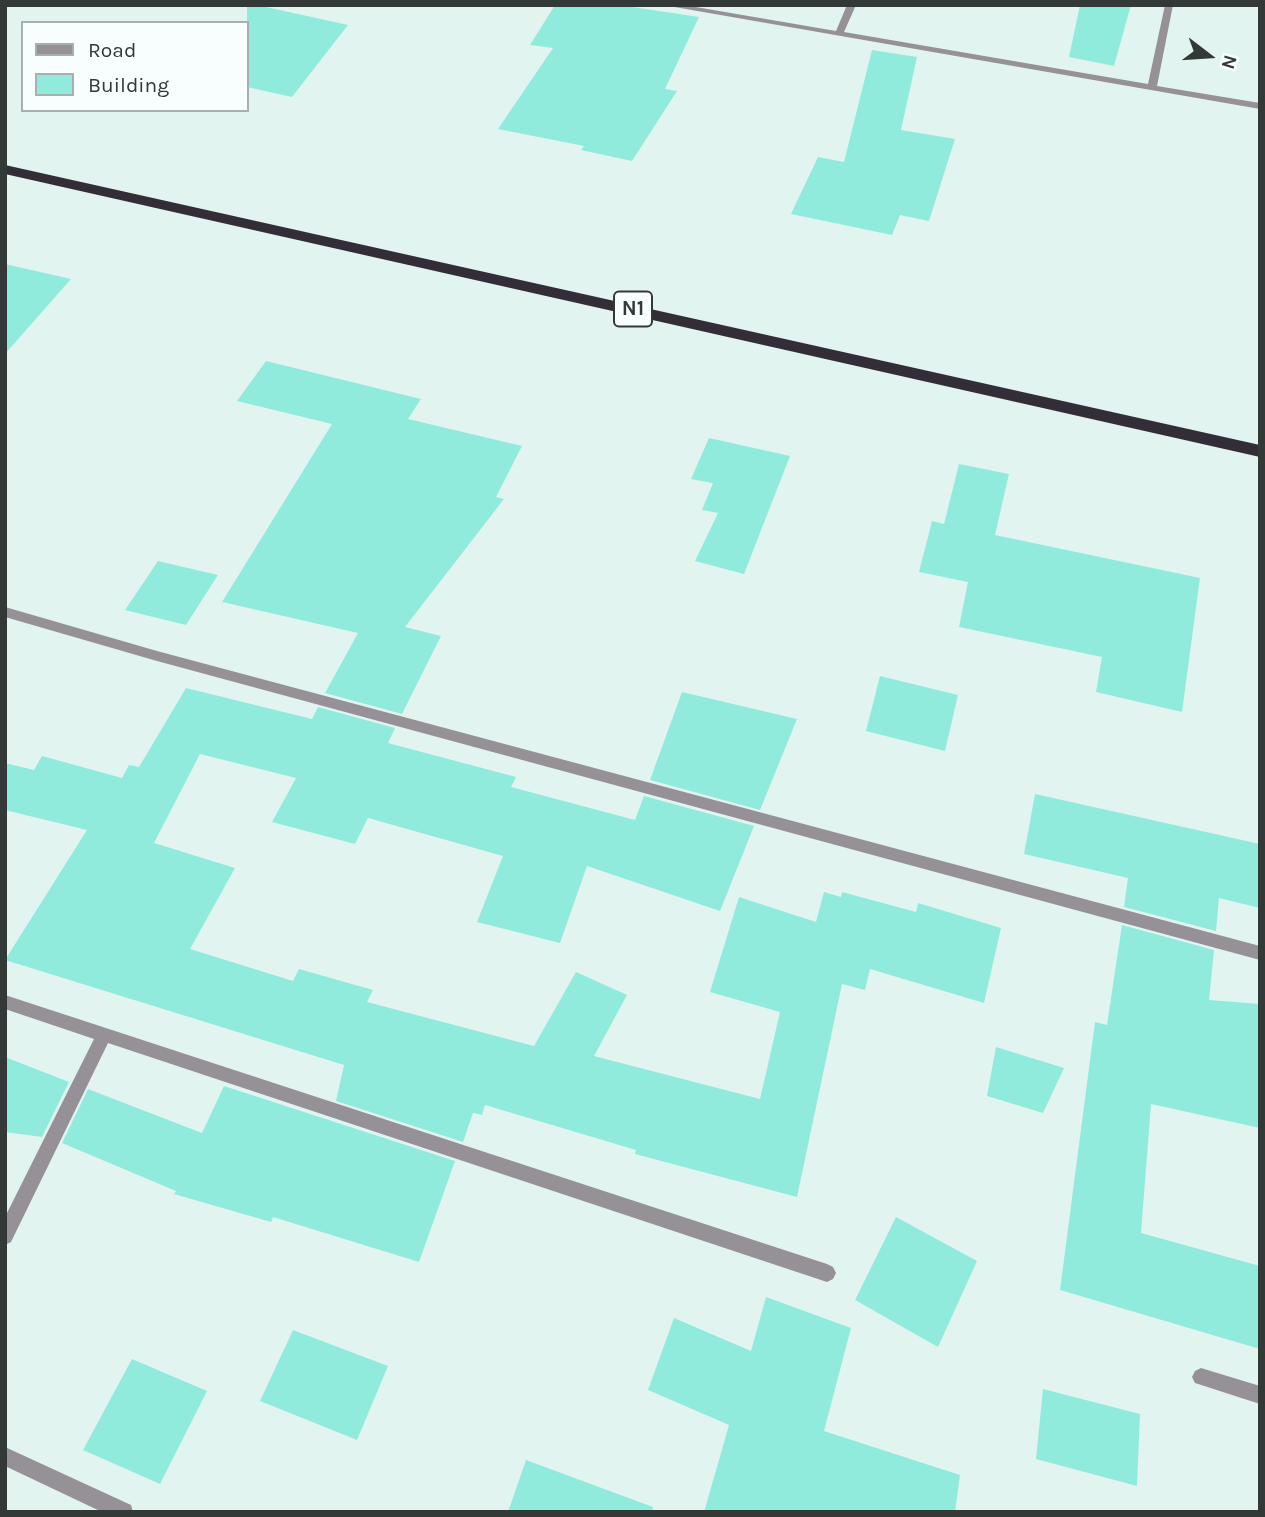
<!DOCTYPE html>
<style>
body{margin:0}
#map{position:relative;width:1265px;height:1517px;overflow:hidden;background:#e2f4f0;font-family:Karla,sans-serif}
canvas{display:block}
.frame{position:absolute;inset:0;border:7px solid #323937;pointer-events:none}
.legend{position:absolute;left:21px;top:21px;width:228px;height:91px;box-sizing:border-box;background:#f7fefd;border:2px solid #a8afae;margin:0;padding:9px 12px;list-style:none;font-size:21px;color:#323937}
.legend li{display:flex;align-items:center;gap:14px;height:35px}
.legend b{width:35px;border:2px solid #a8afae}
.north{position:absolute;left:1174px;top:21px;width:70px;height:70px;-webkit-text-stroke:5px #f7fefd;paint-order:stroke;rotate:107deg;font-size:19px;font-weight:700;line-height:28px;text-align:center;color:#323937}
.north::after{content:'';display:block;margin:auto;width:24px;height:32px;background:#323937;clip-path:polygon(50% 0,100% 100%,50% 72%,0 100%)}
</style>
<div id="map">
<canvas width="1265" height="1517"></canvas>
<div class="frame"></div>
<ul class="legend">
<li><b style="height:9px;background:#959197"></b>Road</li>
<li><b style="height:19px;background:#91ebdc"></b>Building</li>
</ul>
<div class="north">N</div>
</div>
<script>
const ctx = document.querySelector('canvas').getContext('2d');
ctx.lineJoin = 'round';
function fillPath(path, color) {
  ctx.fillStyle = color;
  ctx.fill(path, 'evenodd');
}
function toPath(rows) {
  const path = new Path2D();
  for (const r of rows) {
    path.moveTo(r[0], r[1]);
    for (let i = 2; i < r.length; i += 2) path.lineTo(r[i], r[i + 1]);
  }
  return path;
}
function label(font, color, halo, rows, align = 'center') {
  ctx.font = font + ' Karla,sans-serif';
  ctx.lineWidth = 5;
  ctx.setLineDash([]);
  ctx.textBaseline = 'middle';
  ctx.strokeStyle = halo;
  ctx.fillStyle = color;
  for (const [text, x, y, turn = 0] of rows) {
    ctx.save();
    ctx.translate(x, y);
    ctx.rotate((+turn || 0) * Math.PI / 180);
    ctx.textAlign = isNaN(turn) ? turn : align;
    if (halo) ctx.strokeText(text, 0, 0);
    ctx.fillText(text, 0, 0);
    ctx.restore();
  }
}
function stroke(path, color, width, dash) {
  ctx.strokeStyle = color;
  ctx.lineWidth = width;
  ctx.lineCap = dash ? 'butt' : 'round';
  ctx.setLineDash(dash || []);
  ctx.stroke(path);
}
const building = toPath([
 [247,5,257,5,348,25,292,97,247,87],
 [555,5,619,5,699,17,665,89,677,91,632,161,581,150,584,146,498,129,553,48,530,45],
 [1080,5,1131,5,1114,66,1069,57],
 [872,50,917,57,901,130,955,139,929,221,900,215,892,235,791,214,818,157,844,162],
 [5,264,71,279,5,354],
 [266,361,421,399,408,419,522,446,496,497,504,499,405,627,441,636,402,714,325,693,358,633,222,602,332,424,237,401],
 [709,438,790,456,744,574,695,561,718,513,702,510,713,483,691,479],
 [959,464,1009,474,995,535,1200,578,1182,712,1096,692,1102,657,959,627,968,582,919,572,932,521,944,524],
 [158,561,218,575,186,625,125,610],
 [880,676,958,695,945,751,866,731],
 [186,688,312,719,318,707,395,728,388,743,516,777,511,787,635,820,644,796,754,826,720,911,587,866,560,943,477,922,503,856,368,818,355,844,272,822,296,778,200,754,154,843,235,868,190,949,293,981,299,969,373,990,367,1002,534,1046,576,972,627,995,594,1056,760,1099,780,1012,710,992,739,897,816,922,824,892,841,897,842,892,916,912,918,903,1001,928,984,1003,870,969,865,990,842,984,797,1197,635,1154,636,1150,485,1105,482,1115,473,1113,463,1142,336,1101,344,1065,5,960,87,830,5,810,5,763,34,770,42,756,122,778,129,765,139,767],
 [682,692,797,719,760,810,650,780],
 [1035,794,1260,844,1260,908,1219,898,1216,931,1124,907,1128,878,1024,854],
 [1122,925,1214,950,1209,1000,1260,1004,1260,1128,1151,1104,1141,1233,1260,1266,1260,1349,1060,1290,1095,1022,1107,1025],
 [996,1047,1064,1068,1043,1113,987,1096],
 [5,1057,69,1082,42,1137,5,1132],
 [224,1086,455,1161,419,1262,273,1217,271,1222,174,1194,176,1191,62,1143,88,1089,202,1133],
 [896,1217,977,1261,938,1347,855,1300],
 [766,1297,851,1328,824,1431,960,1475,955,1512,704,1512,729,1425,648,1390,674,1318,751,1351],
 [293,1330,388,1366,357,1440,260,1401],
 [132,1359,207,1391,160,1484,83,1450],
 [1043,1389,1140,1414,1137,1486,1036,1459],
 [526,1460,653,1507,652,1512,508,1512]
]);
const street = toPath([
 [663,5,684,5,836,31,847,5,856,5,844,32,1148,84,1165,5,1173,5,1157,86,1260,103,1260,109,663,5],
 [5,607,157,651,1260,946,1260,960,157,661,5,617,5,607],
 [5,995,827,1264,833,1267,836,1273,833,1279,827,1282,108,1043,11,1242,5,1245,5,1217,94,1039,5,1009,5,995],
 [1201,1368,1260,1386,1260,1404,1195,1383,1192,1377,1195,1371,1201,1368],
 [5,1447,131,1505,133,1512,102,1512,5,1466,5,1447]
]);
const highway = toPath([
 [5,165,1260,445,1260,457,5,174,5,165]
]);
const shields = [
 [633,309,38]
];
const shieldNames = [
 ["N1",633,309]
];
fillPath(building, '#91ebdc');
fillPath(street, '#959197');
fillPath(highway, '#332d37');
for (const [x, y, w] of shields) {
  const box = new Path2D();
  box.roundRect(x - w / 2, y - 17.5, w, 35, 5);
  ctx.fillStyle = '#f7fefd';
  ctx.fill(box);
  stroke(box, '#323937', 2);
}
label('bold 21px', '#323937', null, shieldNames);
</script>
